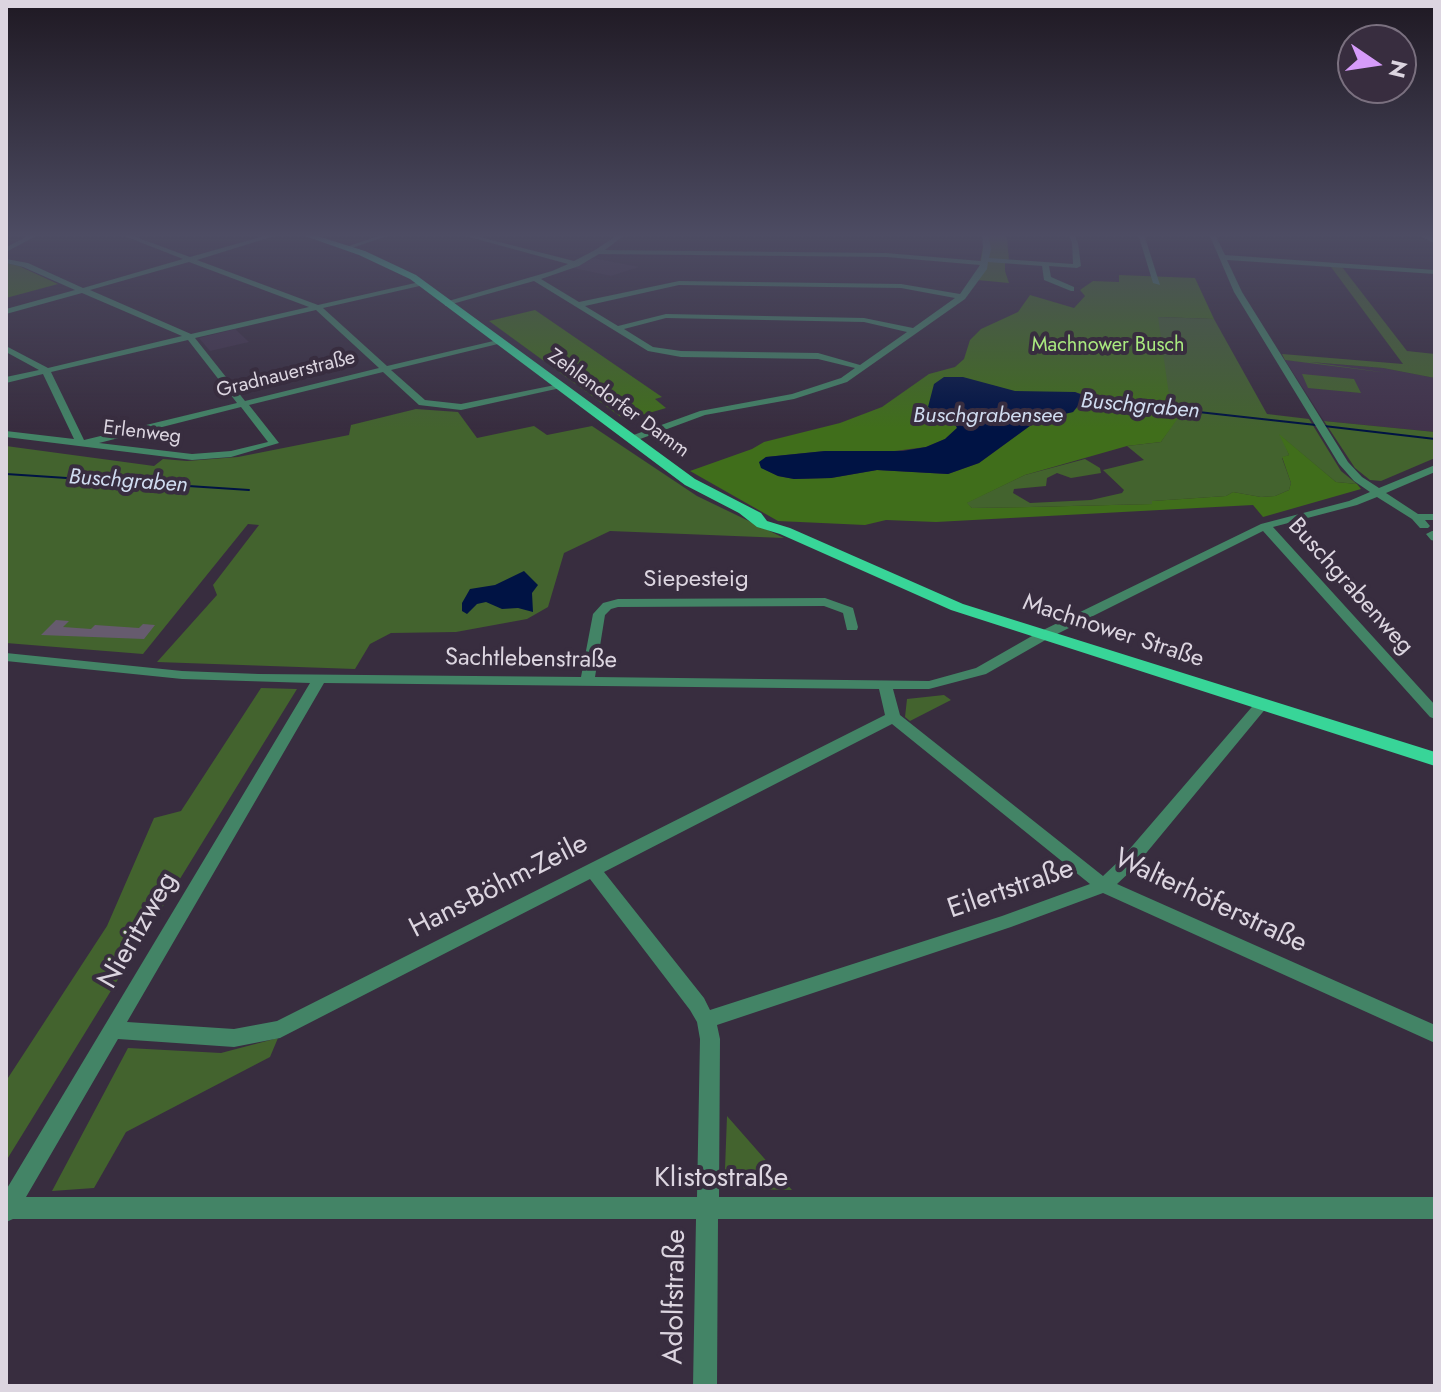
<!DOCTYPE html>
<meta charset="utf-8">
<style>
body{margin:0}
#map{position:relative;width:1441px;height:1392px;overflow:hidden;background:#382d3f;font-family:Jost,sans-serif}
canvas{display:block}
.frame{position:absolute;inset:0;border:8px solid #dcd5e0;pointer-events:none}
.north{position:absolute;left:1337px;top:24px;width:80px;height:80px;box-sizing:border-box;background:#382d3f;border:2px solid #7a707f;border-radius:50%;rotate:103deg;font-size:22px;font-weight:700;line-height:32px;text-align:center;color:#dcd5e0}
.north::after{content:'';display:block;margin:auto;width:28px;height:36px;background:#d69bfa;clip-path:polygon(50% 0,100% 100%,50% 72%,0 100%)}
</style>
<div id="map">
<canvas width="1441" height="1392"></canvas>
<div class="frame"></div>
<div class="north">N</div>
</div>
<script>
const ctx = document.querySelector('canvas').getContext('2d');
ctx.lineJoin = 'round';
function fillPath(path, color) {
  ctx.fillStyle = color;
  ctx.fill(path, 'evenodd');
}
function toPath(rows) {
  const path = new Path2D();
  for (const r of rows) {
    path.moveTo(r[0], r[1]);
    for (let i = 2; i < r.length; i += 2) path.lineTo(r[i], r[i + 1]);
  }
  return path;
}
function stroke(path, color, width, dash) {
  ctx.strokeStyle = color;
  ctx.lineWidth = width;
  ctx.lineCap = dash ? 'butt' : 'round';
  ctx.setLineDash(dash || []);
  ctx.stroke(path);
}
function label(font, color, halo, rows, align = 'center') {
  ctx.font = font + ' Jost,sans-serif';
  ctx.lineWidth = 8;
  ctx.setLineDash([]);
  ctx.textBaseline = 'middle';
  ctx.strokeStyle = halo;
  ctx.fillStyle = color;
  for (const [text, x, y, turn = 0] of rows) {
    ctx.save();
    ctx.translate(x, y);
    ctx.rotate((+turn || 0) * Math.PI / 180);
    ctx.textAlign = isNaN(turn) ? turn : align;
    if (halo) ctx.strokeText(text, 0, 0);
    ctx.fillText(text, 0, 0);
    ctx.restore();
  }
}
const built = toPath([
 [594,258,639,267,611,276,573,268],
 [235,329,249,342,210,351,199,338],
 [1285,360,1383,368,1435,378,1435,432,1324,421]
]);
const green = toPath([
 [1331,267,1342,267,1407,351,1435,354,1435,378,1383,368,1310,362,1388,373,1285,360,1282,354,1403,364],
 [1157,317,1214,319,1267,414,1309,419,1341,471,1357,484,1336,482,1282,437,1289,455,1282,458,1291,483,1289,490,1275,496,1261,497,1233,492,1226,496,1153,501,1152,504,1030,507,972,508,966,503,1025,475,1085,459,1100,468,1101,473,1071,478,1057,473,1047,478,1046,486,1014,489,1013,493,1030,503,1091,500,1122,493,1124,490,1103,470,1144,460,1127,446,1161,442,1177,418,1165,413,1086,405,1082,402,1082,395,1169,402],
 [1302,374,1354,379,1361,393,1308,388],
 [416,409,458,412,477,438,534,426,547,435,592,426,697,496,784,538,610,531,564,553,548,607,527,619,456,632,391,633,370,644,355,669,157,662,217,595,213,585,259,525,248,524,143,654,6,643,6,446,154,466,163,459,187,461,238,457,349,435,351,425],
 [1324,421,1435,432,1435,458,1381,481,1370,480,1355,468],
 [261,688,297,689,6,1161,6,1081,107,926,154,818,181,811],
 [944,695,951,700,910,721,905,717,907,699],
 [278,1038,270,1057,126,1132,94,1188,52,1191,128,1048,221,1053],
 [727,1116,792,1190,745,1189,730,1180,725,1169]
]);
const forest = toPath([
 [985,234,1004,234,1007,239,1009,259,1005,261,1005,271,1009,283,977,280],
 [6,263,19,266,58,284,6,298],
 [1119,275,1195,278,1214,319,1158,317,1170,402,1095,397,1074,392,1015,392,991,385,928,407,954,421,957,428,945,439,926,447,879,453,825,451,766,457,760,462,762,468,778,476,794,479,831,478,877,470,948,474,979,463,1038,420,1073,412,1082,402,1165,413,1178,418,1161,442,1127,446,1025,475,967,503,972,508,1030,507,1152,504,1152,501,1226,496,1233,492,1261,497,1275,496,1289,490,1291,483,1282,457,1289,455,1279,434,1336,482,1357,484,1361,489,1263,517,1253,505,936,522,886,520,865,525,778,521,690,471,752,449,764,442,840,423,882,407,929,374,955,367,964,359,970,340,981,329,1018,312,1030,295,1074,308,1085,296,1080,290,1093,281,1119,282],
 [535,310,662,397,655,399,666,408,625,420,489,321]
]);
const water = toPath([
 [944,377,963,377,1015,391,1075,392,1082,395,1083,399,1073,412,1038,420,979,463,948,474,877,470,831,478,794,479,778,476,761,468,759,462,766,457,825,451,903,451,926,447,945,439,957,428,954,421,928,407,934,384],
 [524,571,538,585,532,593,533,612,518,608,502,609,486,602,477,604,467,614,462,611,462,603,470,589,495,585]
]);
const stream = toPath([
 [1081,399,1316,425],
 [1324,426,1435,439],
 [6,474,249,490]
]);
const building = toPath([
 [56,620,69,621,63,627,91,629,95,625,139,628,143,624,155,625,144,639,41,635]
]);
const minor = toPath([
 [32,234,40,234,6,252,6,247,32,234],
 [119,234,128,234,190,257,271,234,281,234,197,260,318,305,424,281,424,285,323,308,387,366,502,339,502,343,391,370,425,400,461,404,560,384,565,387,461,410,419,405,383,372,249,405,279,443,231,457,192,460,6,437,6,431,74,439,43,374,6,383,6,377,39,370,6,352,6,346,48,368,182,336,82,293,6,314,6,309,75,290,23,267,6,263,6,259,28,263,83,288,183,259,119,234],
 [189,262,309,307,191,334,90,290,189,262],
 [316,310,379,368,245,401,195,338,316,310],
 [188,340,237,403,84,440,51,372,188,340],
 [241,407,268,442,231,451,192,454,99,443,241,407],
 [384,234,393,234,349,249,343,248,384,234],
 [458,234,468,234,574,261,595,250,619,234,626,234,605,250,886,253,981,261,983,249,982,234,988,234,991,249,989,258,1073,264,1072,243,1068,234,1074,234,1078,243,1081,266,1077,268,1049,266,1051,277,1074,287,1074,291,1071,291,1044,280,1042,266,988,262,987,269,965,299,847,382,794,399,705,415,632,442,627,439,628,437,700,411,792,394,841,378,855,368,818,359,681,357,648,351,534,281,445,306,445,302,552,271,568,264,458,234],
 [599,254,886,257,980,265,960,294,901,284,679,281,579,302,541,279,579,266,599,254],
 [679,285,901,288,955,298,913,328,864,318,666,314,618,326,585,306,679,285],
 [666,318,864,322,907,332,860,365,818,353,681,351,653,347,624,329,666,318],
 [1138,234,1144,234,1160,285,1153,283,1138,234],
 [1209,234,1215,234,1225,255,1435,270,1435,274,1227,260,1242,292,1348,462,1362,477,1379,488,1435,465,1435,472,1386,493,1418,514,1435,514,1435,520,1425,520,1430,526,1428,528,1420,528,1412,519,1377,497,1357,505,1273,527,1435,705,1435,719,1430,717,1263,531,1049,638,986,674,929,689,893,689,900,715,1103,876,1121,859,1257,701,1267,701,1269,704,1267,707,1133,869,1117,884,1435,1025,1435,1043,1103,893,1011,927,717,1025,720,1039,719,1197,1435,1197,1435,1219,718,1219,717,1386,693,1386,696,1219,13,1219,6,1222,6,1190,310,683,182,679,6,661,6,653,182,671,259,674,581,677,593,614,603,603,618,599,825,598,853,608,858,627,857,630,847,630,843,613,824,606,618,607,611,609,605,615,595,677,929,681,976,668,1039,632,1261,524,1349,501,1370,492,1354,481,1339,464,1234,292,1209,234],
 [324,683,879,689,885,715,277,1021,234,1029,127,1022,324,683],
 [892,724,1090,884,1002,916,710,1010,704,998,604,872,892,724],
 [590,879,690,1010,697,1022,700,1039,697,1197,26,1197,118,1039,234,1047,280,1038,590,879],
 [1417,234,1425,234,1435,239,1435,244,1417,234],
 [1432,531,1435,531,1435,541,1431,540,1426,534,1432,531]
]);
const major = toPath([
 [299,234,311,234,365,251,416,275,695,479,761,513,767,521,790,528,963,604,1435,752,1435,766,951,610,780,534,757,527,739,513,685,485,410,279,359,255,299,234]
]);
const farParknames = [
 ["Machnower Busch",1108,346]
];
const farStreetnames = [
 ["Gradnauerstraße",286,375,-14],
 ["Zehlendorfer Damm",618,404,36],
 ["Erlenweg",142,433,7]
];
const farWaternames = [
 ["Buschgraben",1140,407,5],
 ["Buschgrabensee",988,417],
 ["Buschgraben",128,482,4]
];
const streetNames = [
 ["Siepesteig",696,580],
 ["Buschgrabenweg",1350,587,48],
 ["Machnower Straße",1113,632,18],
 ["Sachtlebenstraße",531,660,1]
];
const nearStreetnames = [
 ["Hans-Böhm-Zeile",499,887,-27],
 ["Eilertstraße",1011,890,-19],
 ["Walterhöferstraße",1210,902,25],
 ["Nieritzweg",139,931,-60],
 ["Klistostraße",721,1179],
 ["Adolfstraße",676,1297,-89]
];
fillPath(built, '#41334b');
fillPath(green, '#43632e');
fillPath(forest, '#406e1b');
fillPath(water, '#001344');
stroke(stream, '#001344', 2);
fillPath(building, '#665b6e');
fillPath(minor, '#438466');
fillPath(major, '#38d598');
const sky = ctx.createLinearGradient(0, 0, 0, 429);
sky.addColorStop(0, '#1f1923');
sky.addColorStop(0.55, '#4d4c63');
sky.addColorStop(1, '#4d4c6300');
ctx.fillStyle = sky;
ctx.fillRect(0, 0, 1441, 429);
label('20px', '#a9e97f', '#382d3f', farParknames);
label('20px', '#dcd5e0', '#382d3f', farStreetnames);
label('italic 22px', '#d0dcf0', '#382d3f', farWaternames);
label('24px', '#dcd5e0', '#382d3f', streetNames);
label('28px', '#dcd5e0', '#382d3f', nearStreetnames);
</script>
